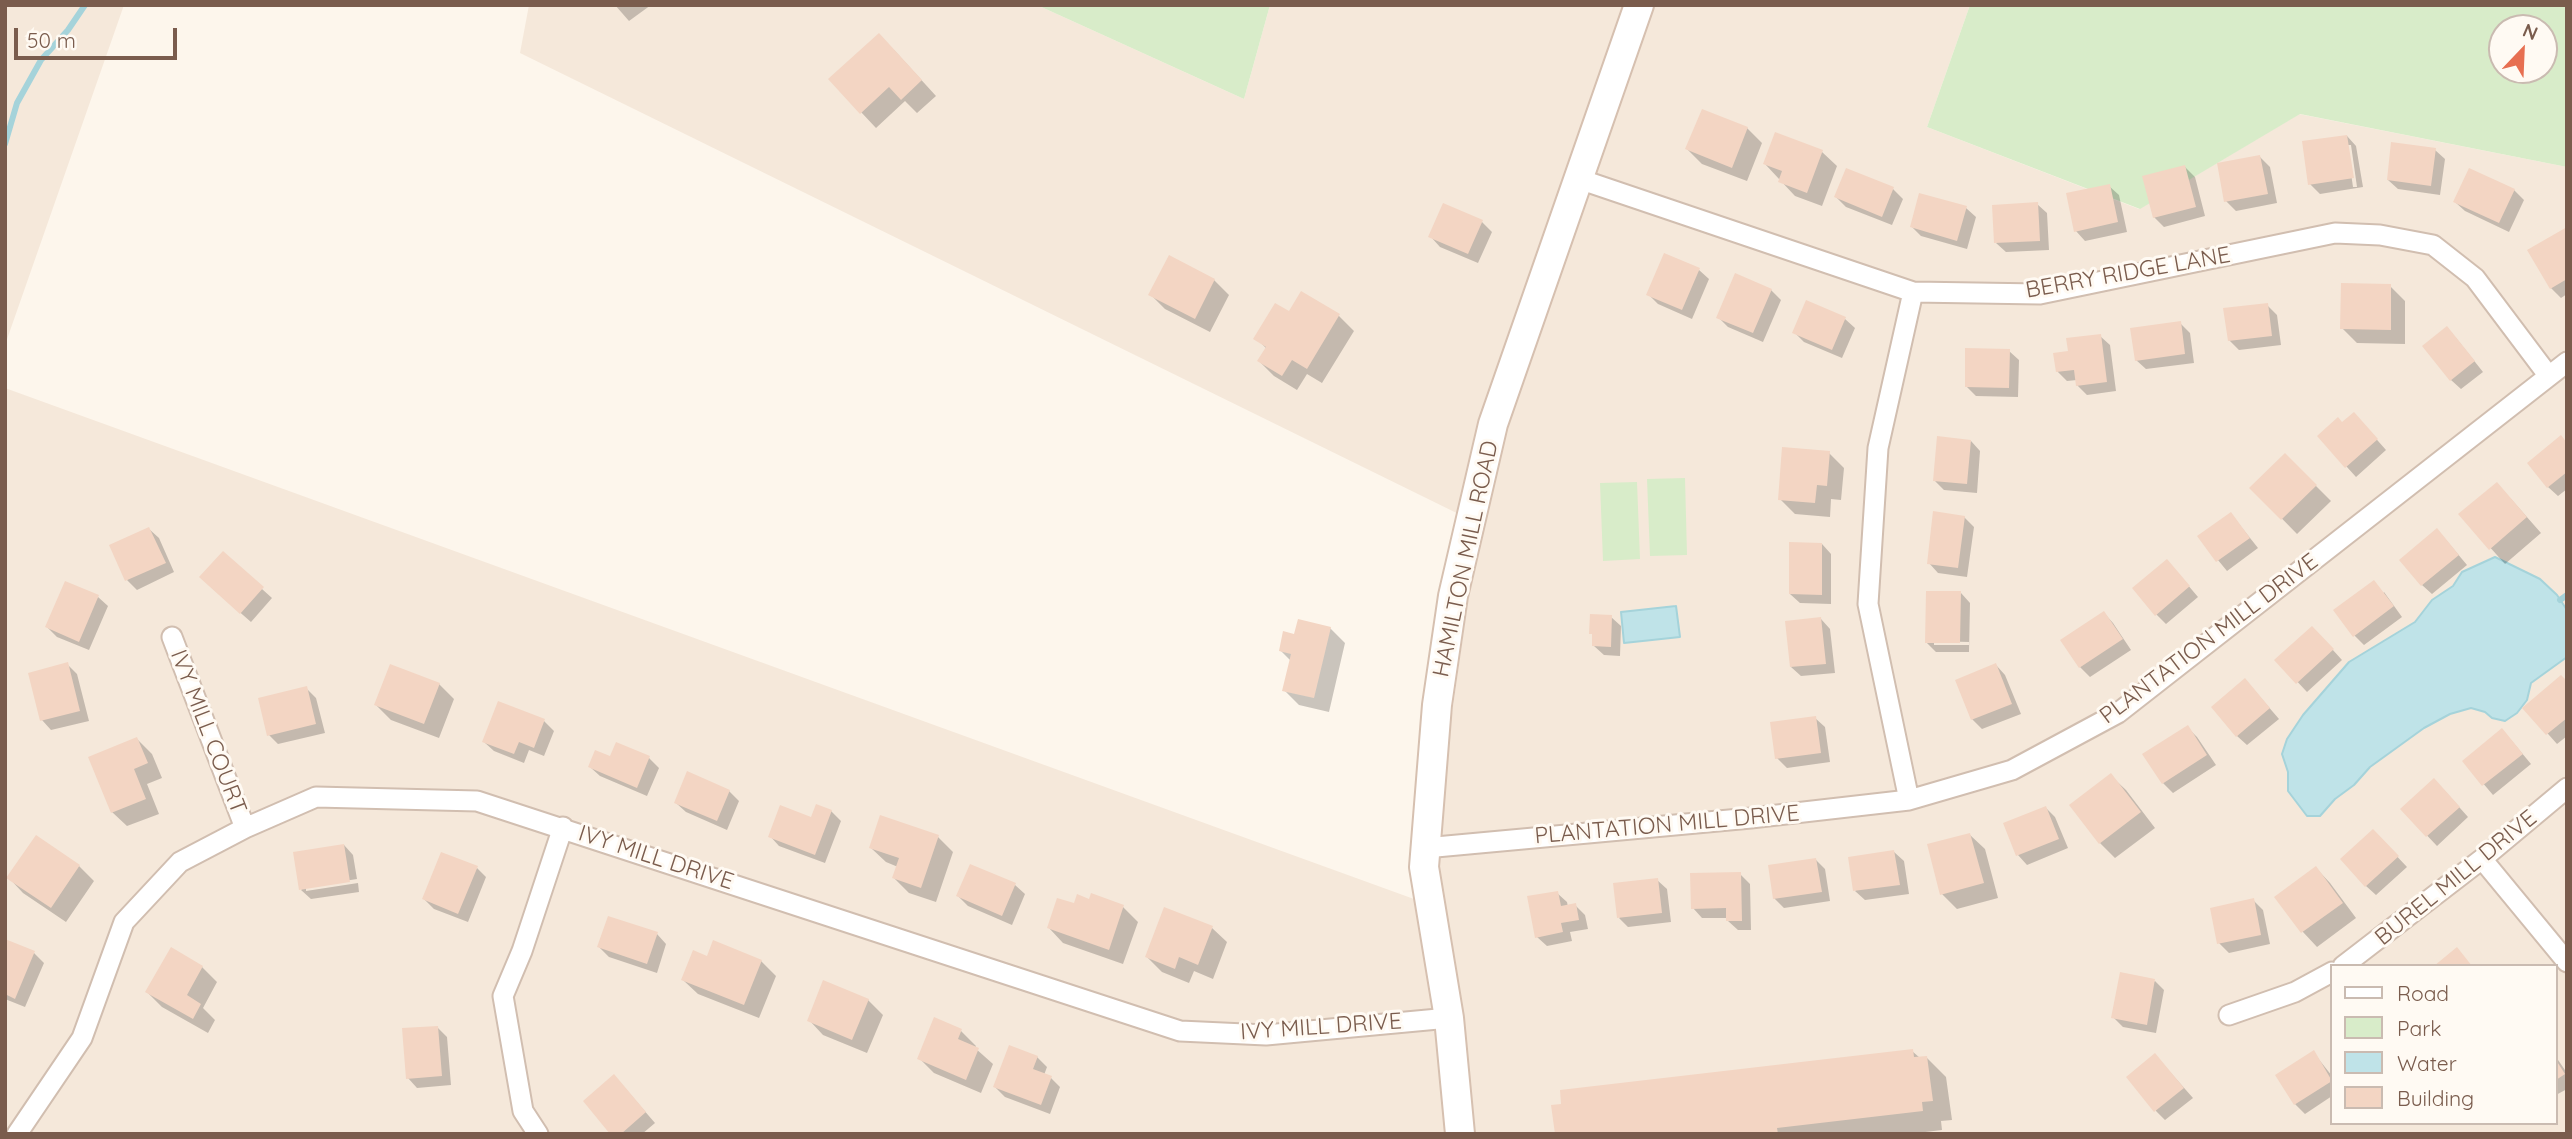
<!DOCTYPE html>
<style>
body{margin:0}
#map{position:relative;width:2572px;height:1139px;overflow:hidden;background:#fdf6ec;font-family:Quicksand,sans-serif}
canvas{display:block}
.frame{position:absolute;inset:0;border:7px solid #7a5c4d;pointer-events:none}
.legend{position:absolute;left:2330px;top:964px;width:228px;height:161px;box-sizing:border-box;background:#fffaf3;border:2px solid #cabbb1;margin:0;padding:9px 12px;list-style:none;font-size:21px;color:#7a5c4d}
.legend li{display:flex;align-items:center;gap:14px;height:35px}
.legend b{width:35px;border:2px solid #cabbb1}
.north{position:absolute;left:2488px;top:14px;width:70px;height:70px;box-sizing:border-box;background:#fffaf3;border:2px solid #cabbb1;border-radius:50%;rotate:23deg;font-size:19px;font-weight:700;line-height:28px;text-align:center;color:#7a5c4d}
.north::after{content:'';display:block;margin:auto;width:24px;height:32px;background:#e76f51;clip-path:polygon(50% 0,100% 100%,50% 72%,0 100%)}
.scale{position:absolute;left:14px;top:28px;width:163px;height:32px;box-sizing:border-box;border:4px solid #7a5c4d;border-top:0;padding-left:9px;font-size:21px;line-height:24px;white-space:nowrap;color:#7a5c4d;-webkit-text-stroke:5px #fffaf3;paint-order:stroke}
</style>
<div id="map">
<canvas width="2572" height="1139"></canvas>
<div class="frame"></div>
<ul class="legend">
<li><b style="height:9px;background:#fff"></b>Road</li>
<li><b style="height:19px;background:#d8ecc9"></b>Park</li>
<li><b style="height:19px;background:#bfe3e8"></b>Water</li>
<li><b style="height:19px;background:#f3d5c3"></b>Building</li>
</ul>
<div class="north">N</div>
<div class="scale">50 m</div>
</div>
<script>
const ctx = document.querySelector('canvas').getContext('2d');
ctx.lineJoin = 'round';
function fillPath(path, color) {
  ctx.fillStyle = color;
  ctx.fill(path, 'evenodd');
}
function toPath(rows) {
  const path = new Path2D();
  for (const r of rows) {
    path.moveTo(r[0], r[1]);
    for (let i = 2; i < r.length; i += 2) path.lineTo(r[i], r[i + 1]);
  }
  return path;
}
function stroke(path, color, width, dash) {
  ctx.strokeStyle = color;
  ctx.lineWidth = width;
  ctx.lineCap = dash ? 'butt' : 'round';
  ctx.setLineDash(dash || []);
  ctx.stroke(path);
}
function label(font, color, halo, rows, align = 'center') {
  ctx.font = font + ' Quicksand,sans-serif';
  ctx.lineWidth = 6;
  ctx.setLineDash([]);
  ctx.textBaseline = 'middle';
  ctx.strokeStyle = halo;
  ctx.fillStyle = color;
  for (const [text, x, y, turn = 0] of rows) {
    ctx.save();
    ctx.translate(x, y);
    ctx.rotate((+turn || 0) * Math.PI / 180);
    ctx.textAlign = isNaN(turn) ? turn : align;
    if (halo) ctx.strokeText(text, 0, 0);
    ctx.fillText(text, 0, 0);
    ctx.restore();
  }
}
const residential = toPath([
 [5,5,124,5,5,345],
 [529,5,1037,5,1244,99,1270,5,1970,5,1927,127,2139,209,2299,114,2567,167,2567,1134,5,1134,5,388,1425,903,1479,524,520,53],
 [2332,966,2556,966,2556,1123,2332,1123]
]);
const green = toPath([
 [1037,5,1270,5,1244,99],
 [1970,5,2567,5,2567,167,2300,114,2140,209,1927,127],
 [2502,28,2544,28,2544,70,2502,70],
 [1685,478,1687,555,1650,556,1647,479],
 [1637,482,1640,559,1603,561,1600,483]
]);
const water = toPath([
 [2495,557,2540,579,2557,595,2567,610,2567,657,2531,683,2527,700,2517,713,2505,721,2492,718,2485,712,2471,708,2450,714,2424,728,2370,767,2354,785,2335,799,2320,816,2307,816,2288,791,2288,772,2282,754,2287,739,2303,715,2349,662,2415,622,2432,600,2453,586,2462,572,2495,557],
 [1676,606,1680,637,1624,643,1621,612,1676,606]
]);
const shadow = toPath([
 [615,5,651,5,629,21],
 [894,50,936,96,917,113,905,101,876,128,830,79],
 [1747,128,1762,143,1747,181,1702,164,1687,149],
 [1776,134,1822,152,1837,166,1822,206,1795,196,1765,164],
 [2347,136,2356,146,2363,187,2320,194,2310,184],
 [2347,145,2351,145,2357,187,2353,187],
 [2435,150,2445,159,2440,195,2398,189,2388,180],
 [2260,157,2270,167,2277,203,2236,211,2226,201],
 [2185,167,2195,177,2205,216,2164,227,2154,217],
 [2109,186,2119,195,2127,232,2085,241,2076,231],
 [1893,189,1903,199,1892,225,1846,207,1836,197],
 [2514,190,2524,200,2509,232,2465,211,2455,202],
 [2037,204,2047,213,2049,250,2006,252,1996,243],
 [1444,205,1482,222,1492,232,1478,263,1440,247,1431,237],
 [1966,208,1976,217,1967,249,1921,236,1912,227],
 [2567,230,2567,294,2561,298,2551,288],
 [1699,270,1709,279,1692,319,1658,304,1648,294],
 [1214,280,1229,295,1210,332,1165,309,1150,294],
 [2390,286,2405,301,2405,344,2357,343,2342,328],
 [1771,290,1781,300,1763,342,1728,327,1718,317],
 [1302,293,1339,316,1354,331,1322,383,1307,374,1297,390,1274,376,1259,361,1267,349,1256,338,1290,313],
 [1807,302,1845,319,1855,328,1842,358,1804,342,1794,332],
 [2267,305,2277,315,2281,345,2239,350,2229,340],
 [2180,323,2190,333,2194,363,2146,369,2136,360],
 [2100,336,2110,345,2116,391,2087,395,2077,385,2077,380,2067,381,2057,371,2069,353],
 [2456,338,2483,372,2461,389,2451,380],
 [2009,351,2019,360,2018,397,1976,396,1966,386],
 [2363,424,2386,450,2356,477,2319,436],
 [1971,441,1980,451,1977,493,1944,490,1935,481],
 [2567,444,2567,489,2558,496,2548,487],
 [1829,453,1844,468,1841,500,1831,499,1830,517,1795,514,1780,499],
 [2285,455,2331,501,2297,534,2252,488],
 [2511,499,2541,533,2505,564,2461,515],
 [2231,514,2258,548,2227,571,2199,537],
 [1964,517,1974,527,1967,577,1938,573,1929,563],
 [149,529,159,538,174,572,137,590,127,580],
 [2446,540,2467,565,2432,594,2422,585],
 [1822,544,1831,554,1831,604,1800,603,1790,594],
 [223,554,272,598,251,622,211,587],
 [2176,571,2198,597,2166,624,2156,614],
 [2384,592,2402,617,2364,645,2354,635],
 [1961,593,1970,603,1969,652,1936,652,1926,642],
 [1934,641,1969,642,1969,645,1934,645],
 [98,597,108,606,89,650,57,637,47,627],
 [2104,613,2113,623,2131,650,2090,677,2080,667],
 [1611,617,1621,626,1620,656,1604,655,1594,646],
 [1821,619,1830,629,1835,673,1801,676,1791,667],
 [1330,628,1345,643,1329,712,1299,705,1284,690,1291,661,1281,651,1296,636],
 [2322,638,2342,660,2307,692,2277,660],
 [67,664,77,674,89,721,51,730,42,720],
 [1996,665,2005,675,2021,714,1982,729,1972,719],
 [2567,683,2567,736,2557,744,2525,708],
 [439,684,454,699,439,738,391,720,376,705],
 [306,688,316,698,325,733,278,744,269,735],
 [2254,690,2279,719,2247,745,2237,736],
 [1815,718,1825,727,1830,762,1787,768,1777,758],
 [544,721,554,731,544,756,529,750,524,763,494,751,484,742],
 [2187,727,2197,737,2216,765,2173,793,2163,783],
 [137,739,152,754,162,778,147,784,159,814,127,826,112,812],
 [2511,740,2531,764,2493,795,2464,761],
 [611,758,649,758,659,768,647,796,600,776,590,767],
 [2111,776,2126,790,2155,828,2115,858,2100,843],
 [2444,790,2468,817,2437,846,2402,809],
 [729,791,739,801,727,830,686,812,676,803],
 [2046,808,2055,817,2068,848,2027,865,2018,855],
 [831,811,841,821,825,863,779,846,770,836],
 [2373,831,2407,867,2376,895,2366,886],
 [1970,835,1985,849,1998,898,1957,909,1942,894],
 [938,837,953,852,936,902,909,893,894,878,898,867,886,862,871,848],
 [344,845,353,855,357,879,306,887,306,891,358,883,359,892,311,899,301,890],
 [1894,852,1904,861,1909,894,1865,900,1855,891],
 [1816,860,1825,869,1830,901,1784,908,1774,898],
 [79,866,94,881,66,922,23,893,9,878],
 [477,868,486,877,468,922,434,909,424,899],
 [2316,868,2330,883,2356,918,2317,947,2303,932,2277,897],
 [1740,874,1750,884,1751,930,1738,930,1728,921,1728,918,1702,918,1693,908],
 [1657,880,1667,889,1671,922,1628,927,1619,918],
 [1015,885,1025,894,1012,925,968,906,958,896],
 [1557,893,1567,902,1568,907,1575,905,1585,915,1588,929,1570,932,1572,941,1547,946,1537,937],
 [2253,900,2263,910,2270,944,2229,953,2219,943],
 [1090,901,1123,907,1138,922,1123,964,1063,943,1049,928,1075,906],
 [1212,928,1227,942,1213,979,1194,971,1189,983,1162,972,1147,957],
 [657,934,666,944,657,973,609,957,599,947],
 [5,941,34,953,44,963,25,1007,5,999],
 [708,958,761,961,776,976,759,1018,698,994,683,980],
 [202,967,217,982,203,1008,215,1020,208,1033,162,1007,147,992],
 [2155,981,2164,990,2156,1033,2123,1027,2113,1017],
 [868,1000,883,1015,867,1053,823,1035,809,1020],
 [437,1027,447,1037,451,1085,417,1088,408,1078],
 [961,1031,976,1046,975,1048,993,1064,981,1093,934,1073,919,1058],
 [1912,1051,1920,1058,1927,1058,1946,1077,1952,1120,1941,1121,1942,1130,1909,1134,1556,1134],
 [2313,1052,2332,1076,2332,1096,2305,1114,2295,1104],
 [2155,1055,2193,1098,2165,1120,2156,1111],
 [1037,1057,1047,1067,1044,1075,1051,1078,1060,1087,1050,1114,1005,1097,995,1087],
 [2556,1057,2567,1073,2567,1089,2556,1095],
 [623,1086,655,1123,642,1134,613,1134]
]);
const stream = toPath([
 [5,144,17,103,41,60,68,30,85,5],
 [2560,600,2567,595]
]);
const building = toPath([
 [879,33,922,80,901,100,889,87,860,114,828,79],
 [1702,109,1748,127,1732,168,1685,149],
 [1775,132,1823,150,1807,193,1778,182,1782,171,1763,164],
 [2347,135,2354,178,2308,185,2302,141],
 [2391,142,2436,148,2431,186,2387,180],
 [2260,155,2268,194,2224,202,2217,163],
 [2185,165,2196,207,2153,218,2142,176],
 [1846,168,1894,187,1882,217,1834,197],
 [2469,168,2515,189,2499,223,2453,202],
 [2110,184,2118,222,2074,232,2066,193],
 [1919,193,1967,206,1957,241,1910,227],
 [2038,202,2040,241,1994,243,1992,205],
 [1443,203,1483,220,1468,254,1428,237],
 [2567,227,2567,279,2550,289,2527,250],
 [1664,253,1700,268,1682,310,1646,295],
 [1169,255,1215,279,1195,319,1148,295],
 [1735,273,1772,289,1753,333,1716,318],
 [2341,283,2391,284,2391,330,2340,329],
 [1301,291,1340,314,1307,369,1292,360,1282,376,1257,361,1266,347,1253,339,1275,303,1289,311],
 [1806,300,1846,317,1832,350,1792,333],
 [2268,303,2272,336,2228,341,2223,308],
 [2181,321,2185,354,2135,361,2130,328],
 [2447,326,2475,361,2450,381,2422,346],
 [2101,334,2107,382,2076,386,2074,370,2056,372,2053,353,2068,351,2066,338],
 [1965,348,2010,349,2009,388,1965,387],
 [2354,412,2378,439,2345,468,2317,436,2338,417,2342,422],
 [2561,435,2567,443,2567,472,2547,488,2527,463],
 [1937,436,1971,440,1967,484,1933,481],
 [1782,447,1830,451,1827,486,1817,485,1815,503,1778,500],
 [2285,453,2317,485,2281,520,2249,488],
 [2497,482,2527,517,2489,550,2458,514],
 [1933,511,1965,516,1958,568,1927,564],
 [2231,512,2250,538,2216,562,2197,536],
 [149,527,166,563,125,581,109,545],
 [2437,528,2459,555,2421,586,2399,560],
 [1789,542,1822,543,1822,595,1789,594],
 [223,551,264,587,240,614,199,577],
 [2167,559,2190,586,2155,616,2132,588],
 [2374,580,2394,606,2353,637,2333,610],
 [65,581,99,595,79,642,45,627],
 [1926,591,1961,591,1960,643,1925,643],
 [2104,611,2123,639,2079,668,2060,640],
 [1590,614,1612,615,1611,647,1592,646,1592,634,1589,634],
 [1821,617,1826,664,1790,667,1785,621],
 [1298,619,1331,627,1314,698,1282,691,1291,654,1279,651,1283,631,1294,634],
 [2312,626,2334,649,2296,684,2274,660],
 [68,662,80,711,40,721,28,673],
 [1996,663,2012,704,1971,720,1955,680],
 [390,664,440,683,424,724,374,705],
 [2561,675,2567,681,2567,718,2546,735,2522,708],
 [2245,678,2270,708,2236,737,2211,707],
 [307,686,316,724,267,736,258,698],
 [498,701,545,719,534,748,519,742,514,754,482,742],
 [1816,716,1821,753,1775,759,1770,722],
 [2188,725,2207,755,2162,784,2142,754],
 [2502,728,2523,754,2482,786,2462,761],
 [137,737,148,763,134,769,146,799,111,813,88,757],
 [616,742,650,756,637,788,588,767,595,750,610,756],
 [687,771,730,790,717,821,674,803],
 [2111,773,2141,812,2099,844,2069,805],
 [2434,778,2460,807,2426,837,2400,809],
 [816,804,832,810,815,855,768,837,780,805,811,817],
 [2046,806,2059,839,2016,856,2003,823],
 [880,815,939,835,921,888,892,878,899,858,869,848],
 [2373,829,2399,856,2365,887,2340,859],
 [1970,833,1984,883,1940,895,1927,844],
 [36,835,80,865,51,908,6,878],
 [344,844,350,882,299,890,293,852],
 [1894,850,1900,885,1853,891,1848,857],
 [441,852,478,866,458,914,422,899],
 [1816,858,1822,892,1773,899,1768,865],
 [970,864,1016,883,1002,916,956,896],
 [2316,866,2343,903,2301,933,2274,897],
 [1741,872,1742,921,1726,921,1726,908,1691,909,1690,873],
 [1658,878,1662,913,1617,918,1613,883],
 [1558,891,1561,906,1576,903,1579,920,1561,923,1563,932,1535,938,1527,896],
 [1091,893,1124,905,1109,950,1047,928,1057,898,1074,903,1077,894,1089,899],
 [2254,898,2261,935,2217,944,2210,908],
 [1164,907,1213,926,1198,965,1179,957,1175,969,1145,957],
 [608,916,658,932,647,964,597,947],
 [5,939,35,951,15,999,5,994],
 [713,940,762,960,744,1005,681,980,693,950,707,956],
 [171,947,203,966,187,995,201,1004,193,1019,145,992],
 [2457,947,2472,966,2434,966],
 [2120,972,2155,979,2147,1025,2111,1018],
 [823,980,869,999,852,1040,807,1021],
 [934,1017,962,1029,958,1039,979,1048,966,1080,917,1059],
 [438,1026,442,1076,406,1079,402,1028],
 [1009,1045,1038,1056,1033,1069,1052,1076,1041,1105,993,1087],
 [1913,1049,1914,1057,1927,1056,1933,1101,1922,1102,1923,1111,1777,1128,1778,1134,1555,1134,1551,1105,1561,1104,1560,1090],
 [2314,1050,2332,1081,2294,1105,2275,1075],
 [2155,1053,2184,1088,2154,1112,2126,1077],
 [2556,1060,2565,1074,2556,1080],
 [614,1074,646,1112,621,1134,610,1134,583,1101]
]);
const minor = toPath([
 [1579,179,1913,292,2040,294,2335,233,2380,235,2433,245,2475,278,2548,375],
 [172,637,245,828],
 [1909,800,1868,604,1878,448,1913,292],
 [1425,848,1751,818,1909,800,2012,770,2118,713,2567,362],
 [2482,859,2567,962],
 [2343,966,2482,859,2567,788],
 [2229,1015,2295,992,2332,972],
 [17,1134,82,1038,124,922,180,862,245,828,316,797,477,801,1180,1031,1266,1035,1449,1018],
 [538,1134,523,1111,503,996,522,951,563,827]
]);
const secondary = toPath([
 [1460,1134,1449,1018,1424,867,1437,705,1453,596,1493,424,1639,5]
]);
const streetNames = [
 ["BERRY RIDGE LANE",2128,273,-10],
 ["HAMILTON MILL ROAD",1466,559,-78],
 ["PLANTATION MILL DRIVE",2209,639,-37],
 ["IVY MILL COURT",208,732,69],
 ["PLANTATION MILL DRIVE",1667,825,-5],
 ["IVY MILL DRIVE",656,858,18],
 ["BUREL MILL DRIVE",2456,878,-39],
 ["IVY MILL DRIVE",1321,1027,-4]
];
fillPath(residential, '#f5e8da');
fillPath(green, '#d8ecc9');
fillPath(water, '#bfe3e8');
stroke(water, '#a5d3da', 2);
fillPath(shadow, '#0003');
stroke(stream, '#a5d3da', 6);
fillPath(building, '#f3d5c3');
stroke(minor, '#d1beb0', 23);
stroke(secondary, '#d6c0b0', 32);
stroke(minor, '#fff', 19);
stroke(secondary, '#fff', 28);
label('23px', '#7a5c4d', '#fffaf3', streetNames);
</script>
